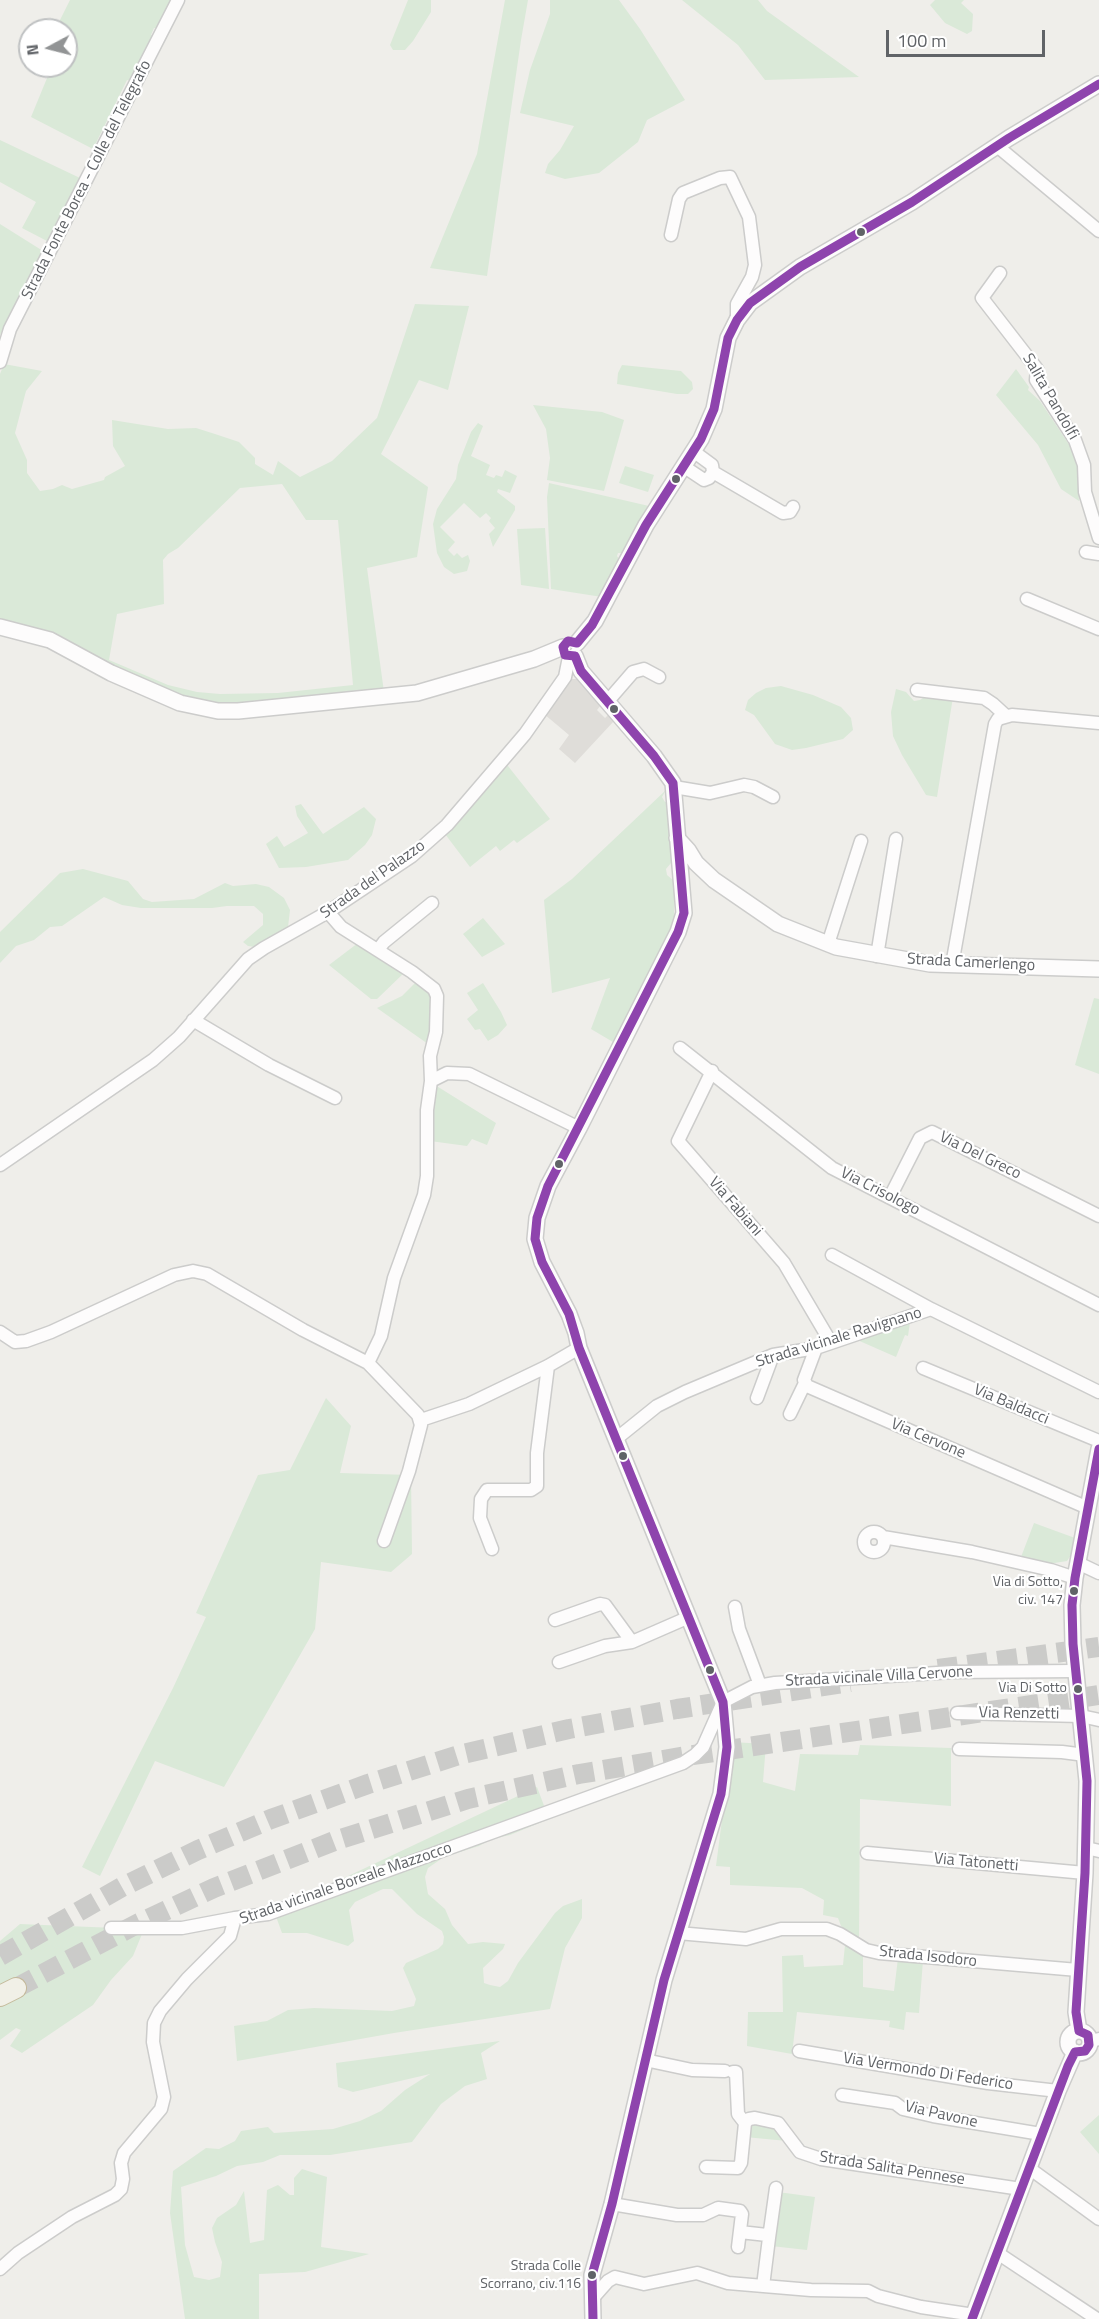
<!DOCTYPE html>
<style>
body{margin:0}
#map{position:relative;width:1099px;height:2319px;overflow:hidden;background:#efeeea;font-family:"Titillium Web",sans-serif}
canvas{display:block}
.north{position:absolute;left:18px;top:18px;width:60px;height:60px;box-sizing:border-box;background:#fff;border:2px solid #bfc1c2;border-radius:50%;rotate:263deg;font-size:16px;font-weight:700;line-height:24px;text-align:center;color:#606367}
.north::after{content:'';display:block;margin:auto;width:21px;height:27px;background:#929495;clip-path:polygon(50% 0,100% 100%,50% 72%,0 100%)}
.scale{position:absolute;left:886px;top:30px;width:159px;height:27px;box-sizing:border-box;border:3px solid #606367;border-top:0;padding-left:8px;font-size:18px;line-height:21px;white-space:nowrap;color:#606367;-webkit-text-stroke:4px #fff;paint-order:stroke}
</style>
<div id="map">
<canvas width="1099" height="2319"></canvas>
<div class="north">N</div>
<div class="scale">100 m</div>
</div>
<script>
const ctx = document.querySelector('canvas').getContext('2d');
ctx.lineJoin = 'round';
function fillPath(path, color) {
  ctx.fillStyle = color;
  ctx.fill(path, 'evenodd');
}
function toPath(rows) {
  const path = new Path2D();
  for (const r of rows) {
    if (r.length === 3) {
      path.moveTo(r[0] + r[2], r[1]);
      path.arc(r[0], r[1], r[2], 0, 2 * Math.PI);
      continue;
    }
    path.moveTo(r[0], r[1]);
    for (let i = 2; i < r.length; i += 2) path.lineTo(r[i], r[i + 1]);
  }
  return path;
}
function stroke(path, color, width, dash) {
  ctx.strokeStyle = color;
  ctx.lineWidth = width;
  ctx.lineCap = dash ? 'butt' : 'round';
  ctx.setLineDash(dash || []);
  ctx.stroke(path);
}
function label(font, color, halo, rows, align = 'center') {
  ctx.font = font + ' "Titillium Web",sans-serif';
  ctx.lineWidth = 4.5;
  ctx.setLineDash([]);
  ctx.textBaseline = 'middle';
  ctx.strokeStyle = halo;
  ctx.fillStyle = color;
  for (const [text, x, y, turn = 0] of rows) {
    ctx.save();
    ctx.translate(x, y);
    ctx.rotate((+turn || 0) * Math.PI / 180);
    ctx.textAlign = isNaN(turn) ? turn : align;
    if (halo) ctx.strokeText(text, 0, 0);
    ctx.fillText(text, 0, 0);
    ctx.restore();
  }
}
const education = toPath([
 [568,679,580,679,601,705,597,710,605,718,608,715,614,721,575,763,559,749,569,735,544,714]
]);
const green = toPath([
 [70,0,173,0,158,29,154,28,151,35,154,36,131,81,127,80,93,149,31,117,52,66,66,66,66,30,55,30],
 [408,0,431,0,431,12,413,41,405,50,393,50,390,45],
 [505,0,528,0,521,40,487,276,430,268,477,154],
 [550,0,619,0,640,29,685,100,647,120,638,142,599,173,565,179,545,173,548,164,560,150,574,126,520,113,530,70,550,14],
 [682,0,758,0,767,11,859,77,765,80,738,45],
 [935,0,964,0,961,3,973,14,972,31,967,34,945,23,930,5],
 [0,140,80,178,47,241,22,228,36,202,0,182],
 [0,224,43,251,0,335],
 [415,304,469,306,448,390,419,380,381,454,428,487,417,557,367,568,384,692,233,707,183,699,0,622,0,374,4,364,42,371,26,391,15,433,27,460,27,473,40,491,53,489,62,485,72,489,104,480,105,477,125,466,113,446,112,420,168,429,196,428,215,434,239,442,255,458,255,464,273,475,278,461,300,477,332,461,377,418],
 [282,484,306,520,338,520,353,685,278,693,220,694,197,692,168,685,109,660,117,614,164,604,163,560,168,554,178,548,240,488],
 [622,365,681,371,692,382,693,389,688,394,677,394,617,384,618,373],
 [1016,369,1029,387,1028,390,1040,401,1070,446,1077,466,1079,501,1061,489,1038,445,996,395],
 [533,405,602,412,624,420,604,491,547,480,550,458,546,429],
 [478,423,483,426,471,456,490,465,486,475,494,478,496,475,502,477,505,470,517,476,510,493,498,489,497,492,515,506,515,510,493,547,489,534,495,528,489,521,491,518,486,513,480,518,464,503,440,527,455,542,448,550,454,556,457,553,462,558,468,555,470,561,467,571,454,574,444,567,437,553,433,524,437,509,456,479,458,465,471,432],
 [625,466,654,475,648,492,619,483],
 [549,483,649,506,623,553,618,553,617,556,620,561,602,597,551,589,547,497],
 [545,528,549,589,521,585,517,529],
 [781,686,813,695,841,707,851,718,853,730,843,739,806,748,792,750,775,744,754,715,745,710,748,700,756,693,766,688],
 [896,689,906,692,914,701,920,700,929,694,953,697,937,797,926,795,902,755,893,736,891,712],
 [504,761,550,819,517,843,514,840,500,851,496,846,470,867,442,830],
 [666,790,662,797,665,802,668,802,672,855,671,863,666,869,667,875,674,881,674,916,666,943,618,1045,591,1029,610,978,552,993,544,900,572,879],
 [301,804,323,834,364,807,376,819,372,835,365,845,348,860,306,867,279,868,266,844,277,836,284,847,308,833,297,816,295,806],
 [83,869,128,881,143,899,152,902,194,899,225,883,233,886,256,884,269,887,284,898,290,910,288,927,255,947,248,946,243,942,263,925,263,914,254,906,227,906,212,908,141,908,122,905,104,897,62,926,50,927,34,940,16,946,0,963,0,932,60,873],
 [483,918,505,944,482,957,463,934],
 [358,943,405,972,377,999,371,999,329,965],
 [417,981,430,992,434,1006,428,1044,377,1008,402,996],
 [483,983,501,1012,507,1025,498,1035,488,1041,480,1029,475,1030,467,1019,478,1010,467,993],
 [1094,998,1099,999,1099,1074,1075,1065],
 [435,1085,496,1123,487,1145,472,1139,467,1146,430,1141],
 [910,1322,908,1336,905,1335,896,1357,855,1339],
 [326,1398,351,1426,340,1473,411,1475,412,1554,391,1572,321,1562,315,1629,224,1787,155,1761,100,1876,82,1867,173,1688,206,1617,196,1613,258,1475,290,1470],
 [1034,1523,1075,1538,1071,1555,1067,1561,1048,1564,1021,1557],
 [732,1742,766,1744,763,1782,795,1791,800,1754,858,1755,860,1745,951,1748,951,1806,860,1799,859,1942,841,1926,838,1918,823,1915,824,1900,802,1888,730,1885,730,1867,716,1866],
 [537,1787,549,1819,510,1835,492,1839,479,1846,444,1857,428,1868,425,1877,428,1894,445,1909,452,1925,468,1944,483,1942,505,1944,503,1949,483,1968,484,1983,490,1985,500,1987,508,1981,518,1963,555,1913,563,1906,582,1899,582,1918,565,1948,550,2009,394,2033,237,2061,234,2026,267,2021,288,2010,314,2008,392,2011,414,2006,416,1999,403,1968,406,1963,438,1949,443,1944,444,1937,442,1931,417,1914,392,1889,383,1889,355,1902,349,1910,354,1941,348,1946,307,1933,282,1933,274,1911],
 [20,1924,139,1929,142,1934,133,1956,111,1980,93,2005,22,2053,10,2046,21,2030,16,2028,0,2040,0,2005,11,1980,0,1985,0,1941],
 [845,1945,863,1952,863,1987,894,1991,898,1958,923,1960,919,2013,906,2012,904,2030,889,2027,890,2021,797,2012,792,2054,747,2046,748,2012,783,2012,782,1956,803,1955,804,1967,843,1965],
 [500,2041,481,2053,487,2079,465,2086,441,2104,412,2142,330,2155,280,2155,263,2162,237,2166,216,2176,181,2187,185,2245,194,2277,209,2280,220,2277,222,2262,215,2242,212,2228,217,2218,236,2205,244,2191,250,2243,264,2240,267,2190,278,2185,290,2195,294,2195,294,2178,302,2169,327,2177,321,2247,369,2254,305,2272,259,2274,259,2319,185,2319,170,2213,173,2171,206,2148,219,2149,235,2141,241,2131,268,2127,274,2133,333,2129,360,2121,381,2111,405,2090,430,2074,353,2092,338,2087,336,2063],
 [1099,2115,1099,2154,1080,2132],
 [747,2123,773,2125,787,2141,745,2137],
 [778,2192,815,2197,807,2250,771,2246]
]);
const trunkTunnel = toPath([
 [938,1669,1099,1647],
 [0,1956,122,1887,198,1850,271,1819,368,1784,459,1755,569,1729,677,1709,850,1682],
 [16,1988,137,1924,214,1888,337,1840,468,1799,579,1774,687,1756,1099,1695]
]);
const minor = toPath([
 [997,146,1099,231],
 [671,235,679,199,683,193,720,178,730,177,749,217,755,265,752,277,737,304,737,320],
 [1000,273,982,298,1037,369,1036,380,1075,440,1084,465,1085,492,1099,538],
 [0,362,10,329,178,0],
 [683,466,704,480,709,478,713,472,712,465,693,451],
 [713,472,783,513,790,512,793,507],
 [1086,552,1099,554],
 [1027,599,1099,629],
 [917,690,984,698,993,704,1005,715],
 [607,702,633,672,644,669,659,677],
 [674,787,710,793,744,785,754,787,773,797],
 [328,912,341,927,412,972,434,989,437,996,436,1032,430,1056,431,1081,427,1110,427,1176,424,1195,394,1278,381,1336,368,1363],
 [828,944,861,841],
 [378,950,384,942,432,903],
 [877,956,896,839],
 [952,965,995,724,998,719,1012,715,1099,723],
 [193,1020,269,1065,335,1098],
 [680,1048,832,1168,1099,1305],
 [712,1071,678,1141,784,1263,830,1341],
 [431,1081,447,1073,469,1074,579,1128],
 [0,1165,153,1060,179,1037,248,959,264,948,328,912,412,856,447,825,525,734,565,677,569,657],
 [890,1197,920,1138,932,1132,1099,1216],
 [832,1255,931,1309],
 [0,1332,15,1342,26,1341,51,1332,174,1275,193,1271,207,1274,303,1330,368,1363,418,1415,421,1425,409,1471,384,1541],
 [816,1348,804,1380,807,1386,1088,1508],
 [923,1368,1099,1441],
 [757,1398,773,1355],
 [790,1414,805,1383],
 [421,1420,469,1404,548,1366,579,1348],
 [616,1439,657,1406,685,1392,773,1355,816,1348,931,1309,1099,1392],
 [874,1542,10],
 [883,1537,972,1552,1051,1570,1075,1578],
 [492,1549,480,1518,481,1499,487,1490,531,1490,537,1486,537,1453,548,1366],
 [1078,1563,1099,1573],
 [735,1607,739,1629,760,1685],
 [555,1620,600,1604,605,1605,632,1642],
 [559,1662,605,1646,632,1642,687,1618],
 [957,1713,1081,1716,1099,1720],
 [959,1749,1062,1752,1085,1755],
 [1086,1848,1099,1851],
 [867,1853,1085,1873],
 [111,1928,182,1928,235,1918],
 [678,1933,746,1939,781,1929,827,1929,840,1934,866,1950,879,1953,1078,1970],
 [1090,2041,1099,2039],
 [799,2051,988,2083,1058,2091],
 [645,2060,692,2070,725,2071],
 [733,2072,736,2072,738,2114,745,2123],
 [842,2095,895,2103,903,2109,933,2116,1041,2134],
 [706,2167,738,2168,741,2163,745,2123,749,2119,755,2118,778,2123,800,2152,821,2159,1021,2189],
 [1029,2168,1099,2219],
 [612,2204,677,2215,703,2215,718,2208,740,2211,742,2214,738,2247],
 [740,2232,767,2235,769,2238,763,2286],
 [769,2238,776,2188],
 [996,2252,1097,2319],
 [0,2269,18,2253,72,2217,115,2195,121,2189,123,2179,121,2163,124,2153,161,2109,164,2097,153,2042,154,2023,160,2011,187,1979,230,1936,235,1918,268,1914,683,1763,695,1755,703,1747,723,1702,752,1687,775,1683,953,1672,1075,1671],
 [592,2299,608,2281,615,2277,644,2284,697,2273,728,2283,811,2290,868,2291,878,2296,921,2307,974,2315]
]);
const tertiary = toPath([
 [0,627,50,640,111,673,180,703,218,711,238,711,417,693,534,659,563,647],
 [577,643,595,621,646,525,701,439,714,409,728,338,737,320,750,303,800,267,912,202,1009,138,1099,84],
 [575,656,581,671,654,756,673,783,684,913,678,932,579,1128,548,1186,537,1218,535,1239,542,1262,569,1314,576,1333,579,1348,723,1702,727,1747,721,1794,664,1980,612,2204,592,2275,593,2319],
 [677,838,688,850,696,863,714,880,778,924,836,947,930,964,1099,969],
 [1079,2031,1076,2012,1085,1873,1087,1781,1073,1644,1072,1605,1075,1578,1099,1449],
 [1079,2042,11],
 [972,2319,1058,2091,1075,2052]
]);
const trunk = toPath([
 [0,1996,16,1988]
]);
const bus1 = toPath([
 [593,2319,592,2275,612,2204,664,1980,721,1794,727,1747,723,1702,579,1348,569,1314,542,1262,535,1239,537,1218,548,1186,678,932,684,913,673,783,654,756,581,671,575,656,565,655,563,647,568,641,577,643,592,625,646,525,701,439,714,409,728,338,737,320,750,303,800,267,912,202,1009,138,1099,84],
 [972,2319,1068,2066,1075,2052,1085,2051,1089,2045,1088,2035,1079,2031,1076,2012,1085,1873,1087,1781,1073,1644,1072,1605,1075,1578,1099,1449]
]);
const markers = [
 [861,232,5,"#606367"],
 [676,479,5,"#606367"],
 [614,709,5,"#606367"],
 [559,1164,5,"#606367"],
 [623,1456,5,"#606367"],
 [1074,1591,5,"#606367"],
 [710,1670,5,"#606367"],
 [1078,1689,5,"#606367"],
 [592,2275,5,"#606367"]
];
const busNames = [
 ["Via di Sotto,",1063,1583],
 ["civ. 147",1063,1601],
 ["Via Di Sotto",1067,1689],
 ["Strada Colle",581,2267],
 ["Scorrano, civ.116",581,2285]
];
const streetNames = [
 ["Strada Fonte Borea - Colle del Telegrafo",87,180,-63],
 ["Salita Pandolfi",1050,397,60],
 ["Strada del Palazzo",373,880,-35],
 ["Strada Camerlengo",971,963,3],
 ["Via Del Greco",980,1156,26],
 ["Via Crisologo",880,1192,27],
 ["Via Fabiani",735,1207,49],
 ["Strada vicinale Ravignano",839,1338,-17],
 ["Via Baldacci",1011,1405,23],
 ["Via Cervone",928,1439,23],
 ["Strada vicinale Villa Cervone",879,1677,-3],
 ["Via Renzetti",1019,1714,1],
 ["Via Tatonetti",976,1863,5],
 ["Strada vicinale Boreale Mazzocco",346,1884,-19],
 ["Strada Isodoro",928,1957,6],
 ["Via Vermondo Di Federico",928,2072,9],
 ["Via Pavone",941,2115,13],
 ["Strada Salita Pennese",892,2169,9]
];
fillPath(education, '#dfddd9');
fillPath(green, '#dae9d8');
stroke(trunkTunnel, '#cbcbc9', 20, [20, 10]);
stroke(minor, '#cccccb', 15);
stroke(tertiary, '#cccccb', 18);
stroke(trunk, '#c4b99a', 22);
stroke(minor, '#fdfcfc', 12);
stroke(tertiary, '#fdfcfc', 15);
stroke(trunk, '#f1f0e7', 20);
stroke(bus1, '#8e44ad', 9);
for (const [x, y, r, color] of markers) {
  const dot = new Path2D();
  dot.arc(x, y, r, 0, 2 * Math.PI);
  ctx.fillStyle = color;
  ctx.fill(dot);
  stroke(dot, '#fff', 2);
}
label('14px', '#606367', '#fff', busNames, 'right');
label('16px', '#606367', '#fff', streetNames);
</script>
